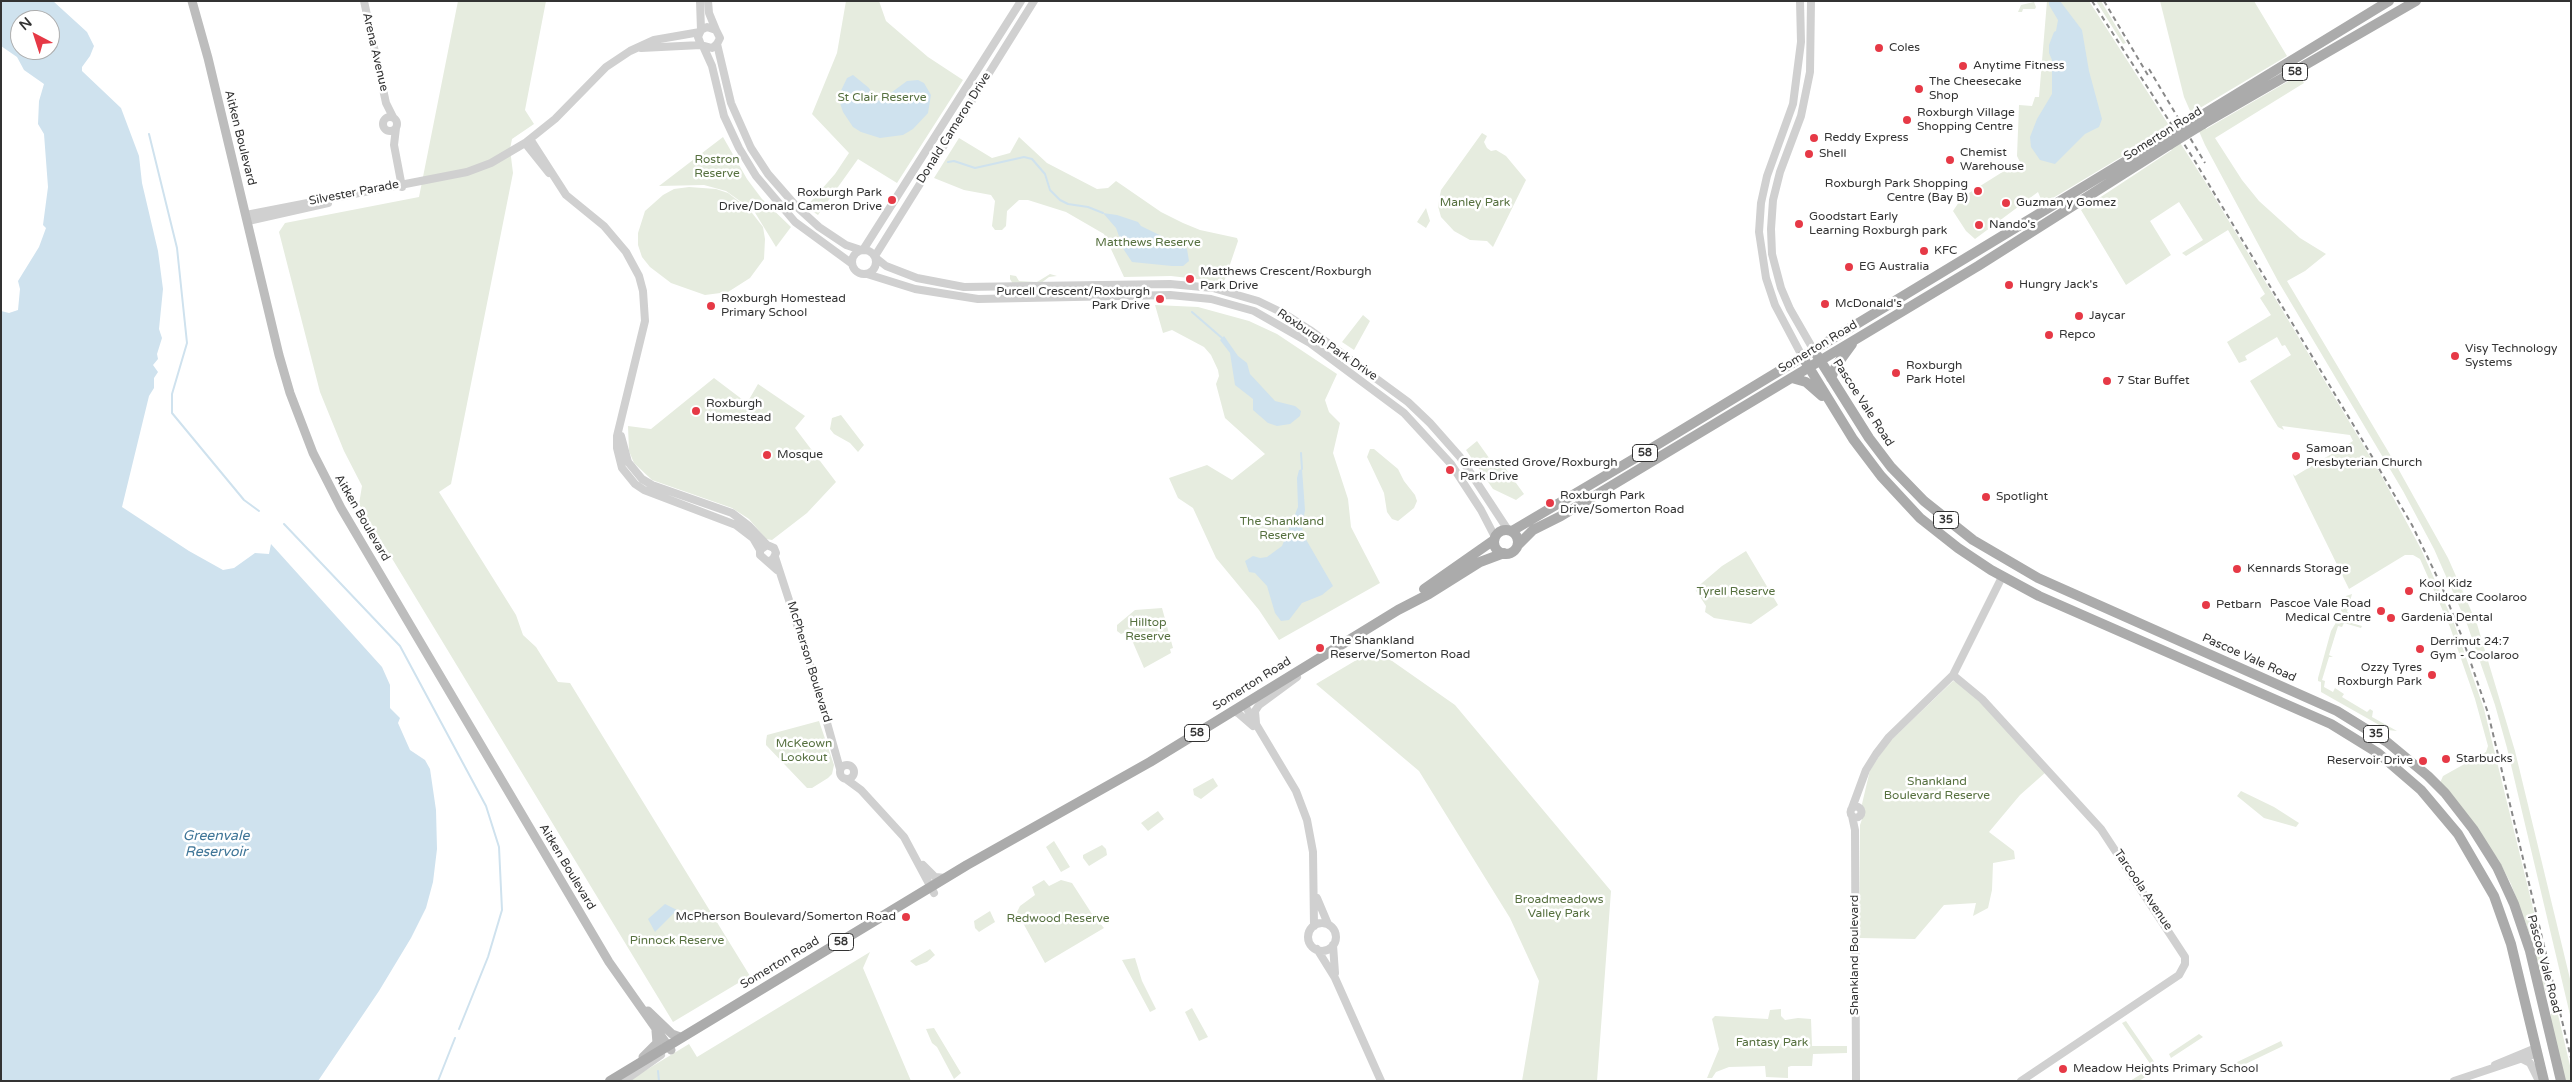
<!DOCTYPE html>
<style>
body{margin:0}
#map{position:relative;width:2572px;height:1082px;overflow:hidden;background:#fff;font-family:"Varela Round",sans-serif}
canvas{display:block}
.frame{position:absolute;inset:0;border:2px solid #333;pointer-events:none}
.north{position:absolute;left:10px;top:10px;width:50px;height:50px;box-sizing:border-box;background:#fff;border:1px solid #adadad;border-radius:50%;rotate:320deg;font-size:14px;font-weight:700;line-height:20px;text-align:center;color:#333}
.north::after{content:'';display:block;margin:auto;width:18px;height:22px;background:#e63946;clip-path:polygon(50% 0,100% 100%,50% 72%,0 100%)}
</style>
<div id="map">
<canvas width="2572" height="1082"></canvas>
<div class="frame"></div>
<div class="north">N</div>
</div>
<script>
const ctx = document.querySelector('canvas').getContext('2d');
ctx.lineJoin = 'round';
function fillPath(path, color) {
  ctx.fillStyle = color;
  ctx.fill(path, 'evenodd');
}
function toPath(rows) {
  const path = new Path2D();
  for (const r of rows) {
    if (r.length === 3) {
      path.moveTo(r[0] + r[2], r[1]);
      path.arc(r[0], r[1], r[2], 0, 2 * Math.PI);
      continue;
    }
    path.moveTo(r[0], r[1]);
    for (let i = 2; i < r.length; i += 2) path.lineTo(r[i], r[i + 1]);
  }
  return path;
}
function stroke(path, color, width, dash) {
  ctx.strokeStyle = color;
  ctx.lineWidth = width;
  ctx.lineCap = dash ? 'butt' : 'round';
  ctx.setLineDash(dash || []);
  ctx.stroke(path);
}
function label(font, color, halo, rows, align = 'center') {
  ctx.font = font + ' "Varela Round",sans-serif';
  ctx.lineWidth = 5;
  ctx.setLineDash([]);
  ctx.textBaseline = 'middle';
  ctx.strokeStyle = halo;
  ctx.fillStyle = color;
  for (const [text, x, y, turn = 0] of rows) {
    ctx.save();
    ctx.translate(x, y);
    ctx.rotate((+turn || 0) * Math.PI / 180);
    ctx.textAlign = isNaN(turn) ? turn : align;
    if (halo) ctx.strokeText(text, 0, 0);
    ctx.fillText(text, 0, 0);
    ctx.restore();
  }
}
const green = toPath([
 [458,1,546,1,525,110,534,124,512,139,510,149,513,173,451,484,439,492,516,615,523,635,536,647,558,682,570,683,750,976,673,1022,359,504,362,486,344,451,320,392,279,232,285,223,419,197],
 [846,1,879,1,886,21,928,57,963,80,897,183,858,159,818,215,806,207,835,174,849,153,812,114,837,53],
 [2047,1,2089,1,2206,183,2380,473,2421,549,2454,623,2484,709,2533,908,2571,1070,2571,1081,2565,1081,2550,1021,2552,1007,2550,1000,2543,986,2530,935,2511,884,2498,859,2440,783,2443,776,2486,752,2488,746,2475,699,2450,627,2420,559,2413,555,2405,555,2349,589,2294,477,2293,474,2295,476,2353,441,2350,435,2282,426,2284,430,2278,427,2250,381,2291,355,2285,345,2282,346,2277,337,2245,356,2247,360,2239,363,2227,342,2271,315,2260,298,2265,294,2228,230,2186,256,2182,253,2203,240,2179,202,2150,221,2171,255,2126,285,2081,210,2172,150,2161,133,2043,204,2038,192,1975,239,1966,231,1953,211,1959,202,1969,193,2012,166,2022,166,2017,156,2019,105,2032,106,2035,97,2039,97],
 [2096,1,2101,1,2126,43,2123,44],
 [2160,1,2254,1,2287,56,2195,111,2206,129,2299,75,2304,83,2215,138,2242,180,2259,201,2300,238,2326,254,2305,271,2287,281,2395,463,2448,558,2477,624,2515,751,2571,983,2571,1019,2507,748,2495,705,2467,624,2434,549,2403,491,2278,281,2205,145,2184,97],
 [2034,2,2036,7,2035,9,2023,9,2022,12,2018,12,2021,5],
 [1482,133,1487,136,1484,142,1487,148,1491,151,1496,150,1506,156,1526,180,1493,247,1487,241,1470,240,1454,231,1441,217,1438,206,1441,190],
 [723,137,747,179,762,199,791,227,776,247,754,211,726,191,704,185,659,186],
 [1019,137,1047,163,1097,189,1108,188,1116,181,1161,212,1183,223,1200,230,1237,238,1238,241,1225,279,1223,282,1171,276,1124,277,1104,234,1066,212,1028,200,1019,200,1007,211,1006,226,1002,230,995,230,992,226,995,201,991,195,964,190,934,178,959,138,992,158,1010,153],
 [689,187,716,189,728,193,749,209,763,227,765,239,764,259,750,278,728,292,705,295,671,283,650,267,642,257,638,245,638,233,645,211,663,195,674,189],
 [1426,208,1430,221,1426,228,1417,222],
 [1050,274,1057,276,1049,277,1040,284,1013,284,1010,279,1010,275,1016,276,1019,281,1037,282],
 [1155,305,1198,307,1249,321,1277,334,1337,374,1325,400,1329,412,1340,423,1333,453,1348,499,1351,527,1380,583,1279,640,1259,610,1216,558,1193,508,1178,498,1169,478,1207,465,1232,480,1265,454,1225,418,1216,384,1219,376,1218,370,1211,355,1204,347,1172,330,1163,333],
 [1363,315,1370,321,1354,350,1342,342],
 [714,378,747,403,758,384,805,416,795,428,836,482,807,513,772,540,766,539,749,519,732,508,652,480,634,463,629,451,628,426,651,429],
 [841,415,864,445,858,452,850,443,834,434,830,429,832,418],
 [1477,441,1497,469,1503,465,1524,494,1516,500,1493,489,1466,450],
 [1370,449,1374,449,1398,469,1404,481,1415,495,1417,501,1414,508,1398,521,1392,519,1387,512,1384,493,1367,457],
 [1746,551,1778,605,1751,624,1714,618,1705,612,1706,606,1695,589,1722,566],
 [2352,594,2347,612,2365,620,2340,613,2346,596],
 [1162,608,1173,648,1170,649,1171,653,1144,668,1128,631,1121,634,1117,631,1117,625,1135,610],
 [2338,619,2362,626,2361,628,2344,623,2342,627,2338,626,2329,655,2333,657,2329,657,2322,680,2325,681,2324,687,2333,692,2335,688,2344,694,2342,697,2367,712,2370,709,2373,711,2372,717,2397,731,2388,730,2321,692,2321,682,2318,681,2318,678,2331,631],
 [1375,649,1455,705,1611,891,1597,1081,1522,1081,1539,981,1510,918,1419,771,1316,684],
 [1953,681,1957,682,1980,701,2046,772,2020,795,1989,832,2014,851,2015,859,1993,863,1992,890,1988,908,1973,916,1976,903,1944,905,1915,939,1859,938,1860,825,1864,813,1862,804,1870,770,1888,743],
 [819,721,834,765,832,774,828,778,812,788,807,788,766,745,766,741,767,735],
 [1213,778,1218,786,1201,799,1194,795,1193,789],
 [2241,791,2274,807,2299,823,2296,827,2264,818,2237,796],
 [1158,811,1164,819,1148,831,1141,823],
 [1054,841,1070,867,1061,872,1046,847],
 [1102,845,1106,849,1107,855,1089,866,1083,858,1083,855],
 [1044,880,1049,886,1061,880,1072,883,1092,914,1104,928,1045,963,1017,912,1020,906,1035,895,1032,887],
 [990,911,995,922,979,932,975,928,974,921],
 [930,949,935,955,927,962,916,966,910,961],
 [870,952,863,968,911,1081,628,1081,689,1044,697,1057],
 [1135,958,1142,981,1156,1009,1150,1012,1122,960],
 [1192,1008,1208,1037,1199,1041,1185,1012],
 [1781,1009,1781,1016,1785,1020,1798,1018,1811,1019,1812,1046,1847,1046,1847,1053,1813,1054,1812,1066,1791,1066,1788,1067,1788,1078,1766,1077,1765,1066,1729,1067,1716,1072,1712,1078,1707,1078,1719,1049,1712,1019,1715,1016,1768,1019,1770,1010],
 [2126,1021,2155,1063,2153,1068,2122,1023],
 [934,1028,961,1073,954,1079,937,1047,932,1043,926,1029],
 [2199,1034,2203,1037,2171,1058,2169,1054],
 [2281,1041,2283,1046,2235,1069,2233,1064],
 [2151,1068,2153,1072,2139,1081,2130,1081]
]);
const water = toPath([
 [1,1,53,1,87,32,94,46,90,56,82,67,82,71,121,108,139,156,142,183,158,251,163,289,159,329,162,338,157,354,158,359,153,365,158,372,154,378,154,388,149,396,122,507,189,551,223,570,234,568,255,553,269,554,271,544,382,667,390,685,390,708,400,718,398,723,410,750,425,760,430,769,436,810,437,849,433,882,426,908,411,938,379,991,318,1081,1,1081,1,311,9,313,18,310,20,289,18,281,39,247,46,228,43,225,48,187,44,134,38,124,39,101,44,84,24,70,17,57,1,46],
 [20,20,50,20,50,50,20,50],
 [2049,1,2060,1,2082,30,2089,71,2102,119,2099,127,2085,134,2055,164,2040,160,2031,147,2030,137,2037,119,2052,94,2052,60,2049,53,2049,45,2054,32,2056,31,2058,20,2049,5],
 [853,75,869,88,875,99,880,101,907,81,918,80,924,83,931,95,928,113,913,129,903,135,880,138,861,132,853,127,843,112,838,97,847,78],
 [1103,213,1117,215,1138,222,1141,226,1180,245,1187,249,1189,261,1183,266,1172,266,1132,262,1124,250,1116,228],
 [1224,336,1238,356,1247,363,1250,374,1275,401,1295,406,1301,411,1300,416,1290,424,1277,426,1268,423,1253,410,1253,399,1235,385,1230,353,1220,340],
 [1302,469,1305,510,1302,527,1304,536,1333,586,1322,595,1302,603,1289,620,1281,621,1275,613,1267,586,1255,573,1249,572,1245,561,1253,556,1260,558,1267,557,1282,546,1298,507,1297,478,1299,470],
 [665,904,677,910,655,932,648,919]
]);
const stream = toPath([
 [149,134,177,248,187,343,172,394,172,413,244,500,259,511],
 [948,162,954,161,975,168,1024,157,1032,159,1045,174,1050,190,1060,200,1068,204,1088,207,1103,213],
 [1192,312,1222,338],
 [1301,453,1302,469],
 [284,524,400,646,486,806,499,847,502,910,488,957,459,1029],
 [658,1071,659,1081],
 [438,1081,455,1038]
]);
const tertiary = toPath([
 [364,1,386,103,393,117],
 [700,1,701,30],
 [708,1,709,13,716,30],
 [1800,1,1801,42,1793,104,1767,176,1761,203,1759,232,1766,278,1775,305,1802,356],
 [1811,1,1810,72,1801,116,1780,172,1773,200,1771,229,1772,254,1781,288,1790,309,1813,349],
 [717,44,731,103,751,148,768,174,796,206,819,227,846,245,861,250],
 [703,46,712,66,724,116,739,148,756,176,795,222,851,263],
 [641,48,701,45,712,48,717,44,720,38,716,30,707,27,701,30,698,37,701,45],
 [390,124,7],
 [396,128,394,145,402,187],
 [530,139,566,195,604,226,626,252,639,276,643,291,645,321,617,436,617,448,622,468,635,484,644,490,736,525,753,538,760,550],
 [525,143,549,173],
 [246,215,467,172,491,163,525,143,555,119,606,67,630,51,654,40,700,32],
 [248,221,328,203],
 [864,262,12],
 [863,250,1021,1],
 [875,256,1034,1],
 [876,258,886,266,917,278,964,287,1170,284,1213,288,1258,301,1285,314,1310,330,1408,402,1430,423,1460,457,1508,530],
 [867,274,915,289,978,299,1170,295,1211,299,1254,311,1310,343,1404,413,1451,464,1481,510,1495,537],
 [621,436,628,462,642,479,652,485,732,513,749,526,767,545],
 [775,557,815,680,840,769],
 [769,561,773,559,776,553,774,548,767,545,760,550,760,555,777,570],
 [1953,675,1982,699,2101,829,2185,957,2185,964,2179,975,2021,1081],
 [1244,704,1296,791,1307,820,1313,852,1314,926],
 [1232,711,1238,713,1253,726],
 [1256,723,1255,711,1259,705,1297,677],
 [847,772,7],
 [846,779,861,790,904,837,934,893],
 [1856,812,5.5],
 [1852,808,1866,770,1876,754,1889,737,1953,675,2002,577],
 [1852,816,1855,830,1856,1081],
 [923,865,935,877,946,878],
 [1317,898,1328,924],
 [1322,937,14],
 [1333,945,1335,973],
 [1317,949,1335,978,1381,1081],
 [2522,1059,2530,1063,2539,1081],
 [2495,1065,2536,1048],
 [624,1081,661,1055],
 [2454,1081,2538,1053]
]);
const secondary = toPath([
 [192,1,208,58,279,355,290,393,313,453,341,508,609,962,671,1050],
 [648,1011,672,1034,680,1037],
 [643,1057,657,1043,656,1031]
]);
const primary = toPath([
 [2199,117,2389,1],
 [2203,124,2416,1],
 [1813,349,1869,438,1891,467,1924,501,1973,540,2038,578,2337,711,2387,742,2428,776,2445,793,2473,829,2497,867,2514,904,2530,951,2561,1081],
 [1802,356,1853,439,1881,476,1920,518,1958,548,1991,570,2039,596,2331,724,2378,753,2421,790,2458,834,2494,896,2511,944,2544,1081],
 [1792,378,1806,382,1822,396],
 [1831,378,1836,366,1852,344],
 [1506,542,12],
 [1512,531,1642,454,2164,138],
 [1518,545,1533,530,1561,516,1978,266,2169,145],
 [1424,589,1494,540],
 [610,1081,967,865,1150,762,1398,610,1429,594,1480,562,1504,553]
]);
const rail = toPath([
 [2092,1,2193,158,2357,431,2412,525,2442,587,2462,637,2488,713,2571,1058],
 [2104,1,2149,77],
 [2149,69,2205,163]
]);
const primaryBridge = toPath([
 [2164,138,2199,117],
 [2169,145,2203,124]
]);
const markers = [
 [1879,48,5,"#e63946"],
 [1963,66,5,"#e63946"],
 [1919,89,5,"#e63946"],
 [1907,120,5,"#e63946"],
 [1814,138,5,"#e63946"],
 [1809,154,5,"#e63946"],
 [1950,160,5,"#e63946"],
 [1978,191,5,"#e63946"],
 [892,200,5,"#e63946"],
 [2006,203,5,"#e63946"],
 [1799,224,5,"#e63946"],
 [1979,225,5,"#e63946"],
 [1924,251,5,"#e63946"],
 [1849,267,5,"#e63946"],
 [1190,279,5,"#e63946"],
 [2009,285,5,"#e63946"],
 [1160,299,5,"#e63946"],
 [1825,304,5,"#e63946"],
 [711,306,5,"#e63946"],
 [2079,316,5,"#e63946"],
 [2049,335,5,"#e63946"],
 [2455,356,5,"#e63946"],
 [1896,373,5,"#e63946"],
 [2107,381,5,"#e63946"],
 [696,411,5,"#e63946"],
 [767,455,5,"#e63946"],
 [2296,456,5,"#e63946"],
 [1450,470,5,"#e63946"],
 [1986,497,5,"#e63946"],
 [1550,503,5,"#e63946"],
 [2237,569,5,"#e63946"],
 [2409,591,5,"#e63946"],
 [2206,605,5,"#e63946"],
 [2381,611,5,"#e63946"],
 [2391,618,5,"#e63946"],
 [1320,648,5,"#e63946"],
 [2420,649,5,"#e63946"],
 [2432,675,5,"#e63946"],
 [2446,759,5,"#e63946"],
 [2423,761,5,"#e63946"],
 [906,917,5,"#e63946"],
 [2063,1069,5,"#e63946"]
];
const shields = [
 [2295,72,25],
 [1645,453,25],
 [1946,520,25],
 [1197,733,25],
 [2376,734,25],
 [841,942,25]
];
const shieldNames = [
 ["58",2295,72],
 ["58",1645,453],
 ["35",1946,520],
 ["58",1197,733],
 ["35",2376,734],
 ["58",841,942]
];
const poiNames = [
 ["Coles",1889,48],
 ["Anytime Fitness",1973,66],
 ["The Cheesecake",1929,82],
 ["Shop",1929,96],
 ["Roxburgh Village",1917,113],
 ["Shopping Centre",1917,127],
 ["Reddy Express",1824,138],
 ["Chemist",1960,153],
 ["Warehouse",1960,167],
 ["Shell",1819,154],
 ["Roxburgh Park Shopping",1968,184,"right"],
 ["Centre (Bay B)",1968,198,"right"],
 ["Roxburgh Park",882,193,"right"],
 ["Drive/Donald Cameron Drive",882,207,"right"],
 ["Guzman y Gomez",2016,203],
 ["Goodstart Early",1809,217],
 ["Learning Roxburgh park",1809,231],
 ["Nando's",1989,225],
 ["KFC",1934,251],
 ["EG Australia",1859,267],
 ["Matthews Crescent/Roxburgh",1200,272],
 ["Park Drive",1200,286],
 ["Hungry Jack's",2019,285],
 ["Purcell Crescent/Roxburgh",1150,292,"right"],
 ["Park Drive",1150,306,"right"],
 ["Roxburgh Homestead",721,299],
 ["Primary School",721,313],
 ["McDonald's",1835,304],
 ["Jaycar",2089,316],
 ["Repco",2059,335],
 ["Visy Technology",2465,349],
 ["Systems",2465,363],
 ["Roxburgh",1906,366],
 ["Park Hotel",1906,380],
 ["7 Star Buffet",2117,381],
 ["Roxburgh",706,404],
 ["Homestead",706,418],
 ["Samoan",2306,449],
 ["Presbyterian Church",2306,463],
 ["Mosque",777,455],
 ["Greensted Grove/Roxburgh",1460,463],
 ["Park Drive",1460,477],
 ["Roxburgh Park",1560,496],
 ["Drive/Somerton Road",1560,510],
 ["Spotlight",1996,497],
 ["Kennards Storage",2247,569],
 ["Kool Kidz",2419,584],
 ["Childcare Coolaroo",2419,598],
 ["Pascoe Vale Road",2371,604,"right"],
 ["Medical Centre",2371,618,"right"],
 ["Petbarn",2216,605],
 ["Gardenia Dental",2401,618],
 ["The Shankland",1330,641],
 ["Reserve/Somerton Road",1330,655],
 ["Derrimut 24:7",2430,642],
 ["Gym - Coolaroo",2430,656],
 ["Ozzy Tyres",2422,668,"right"],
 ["Roxburgh Park",2422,682,"right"],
 ["Starbucks",2456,759],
 ["Reservoir Drive",2413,761,"right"],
 ["McPherson Boulevard/Somerton Road",896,917,"right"],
 ["Meadow Heights Primary School",2073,1069]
];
const streetNames = [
 ["Arena Avenue",375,52,77],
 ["Donald Cameron Drive",954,128,-58],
 ["Somerton Road",2163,134,-32],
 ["Aitken Boulevard",240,138,76],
 ["Silvester Parade",354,193,-11],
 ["Roxburgh Park Drive",1327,345,34],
 ["Somerton Road",1818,347,-31],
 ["Pascoe Vale Road",1863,403,57],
 ["Aitken Boulevard",362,518,60],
 ["Pascoe Vale Road",2249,658,24],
 ["McPherson Boulevard",809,662,73],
 ["Somerton Road",1252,684,-32],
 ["Aitken Boulevard",567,867,59],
 ["Tarcoola Avenue",2143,890,56],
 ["Shankland Boulevard",1855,955,-90],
 ["Somerton Road",780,963,-31],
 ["Pascoe Vale Road",2544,964,75]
];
const parkNames = [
 ["St Clair Reserve",882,98],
 ["Rostron",717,160],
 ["Reserve",717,174],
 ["Manley Park",1475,203],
 ["Matthews Reserve",1148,243],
 ["The Shankland",1282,522],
 ["Reserve",1282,536],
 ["Tyrell Reserve",1736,592],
 ["Hilltop",1148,623],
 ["Reserve",1148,637],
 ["McKeown",804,744],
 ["Lookout",804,758],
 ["Shankland",1937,782],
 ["Boulevard Reserve",1937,796],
 ["Broadmeadows",1559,900],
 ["Valley Park",1559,914],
 ["Redwood Reserve",1058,919],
 ["Pinnock Reserve",677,941],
 ["Fantasy Park",1772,1043]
];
const waterNames = [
 ["Greenvale",216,836],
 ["Reservoir",216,852]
];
fillPath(green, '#e6ecdf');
fillPath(water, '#cfe2ee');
stroke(stream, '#cfe2ee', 2);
stroke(tertiary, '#d0d0d0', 8);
stroke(secondary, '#bdbdbd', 9);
stroke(primary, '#ababab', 10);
stroke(rail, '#888', 2, [5, 4]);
stroke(primaryBridge, '#ababab', 10);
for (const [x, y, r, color] of markers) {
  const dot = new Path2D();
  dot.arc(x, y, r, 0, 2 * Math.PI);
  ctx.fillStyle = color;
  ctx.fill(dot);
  stroke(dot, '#fff', 2);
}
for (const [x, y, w] of shields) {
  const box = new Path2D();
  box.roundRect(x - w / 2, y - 8.5, w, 17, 4);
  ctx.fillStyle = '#fff';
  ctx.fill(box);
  stroke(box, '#333', 1);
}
label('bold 11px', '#333', null, shieldNames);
label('12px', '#333', '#fff', poiNames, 'left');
label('12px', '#333', '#fff', streetNames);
label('12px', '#56703f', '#fff', parkNames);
label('italic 14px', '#3f7597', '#fff', waterNames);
</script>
